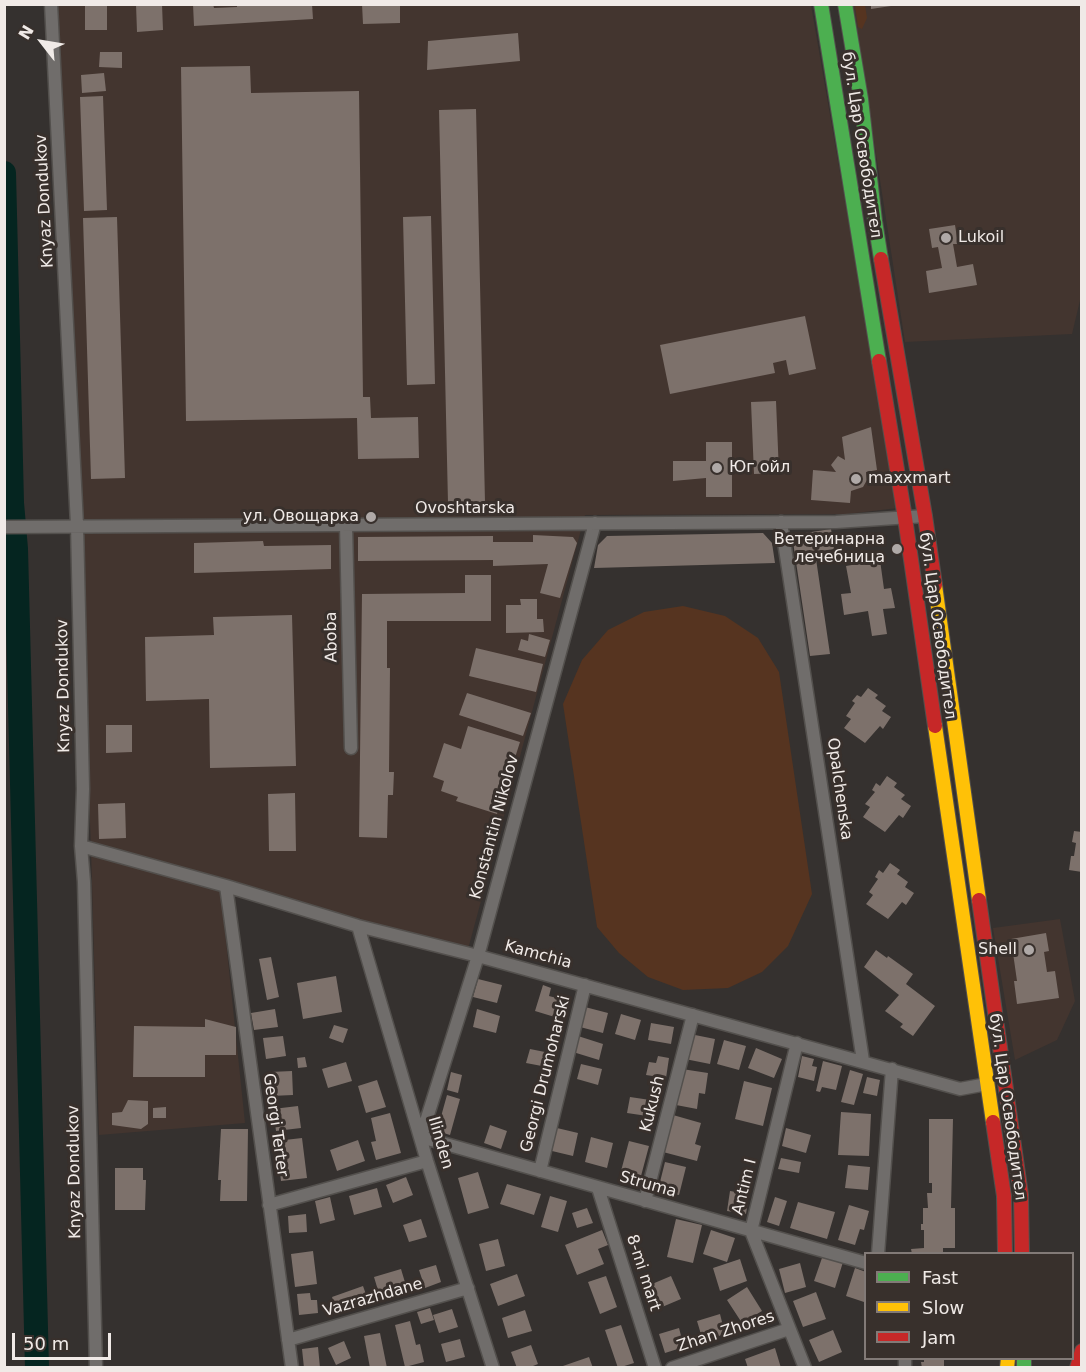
<!DOCTYPE html>
<meta charset="utf-8">
<style>
body{margin:0}
#map{position:relative;width:1086px;height:1372px;overflow:hidden;background:#35312f;font-family:"DejaVu Sans",sans-serif}
canvas{display:block}
.frame{position:absolute;inset:0;border:6px solid #f0eae7;pointer-events:none}
.legend{position:absolute;left:864px;top:1252px;width:210px;height:108px;box-sizing:border-box;background:#38302c;border:2px solid #827a77;margin:0;padding:8px 10px;list-style:none;font-size:18px;color:#f0eae7}
.legend li{display:flex;align-items:center;gap:12px;height:30px}
.legend b{width:30px;border:2px solid #827a77}
.north{position:absolute;left:12px;top:12px;width:60px;height:60px;-webkit-text-stroke:4px #38302c;paint-order:stroke;rotate:301deg;font-size:16px;font-weight:700;line-height:24px;text-align:center;color:#f0eae7}
.north::after{content:'';display:block;margin:auto;width:21px;height:27px;background:#f0eae7;clip-path:polygon(50% 0,100% 100%,50% 72%,0 100%)}
.scale{position:absolute;left:12px;top:1333px;width:99px;height:27px;box-sizing:border-box;border:3px solid #f0eae7;border-top:0;padding-left:8px;font-size:18px;line-height:21px;white-space:nowrap;color:#f0eae7;-webkit-text-stroke:4px #38302c;paint-order:stroke}
</style>
<div id="map">
<canvas width="1086" height="1372"></canvas>
<div class="frame"></div>
<ul class="legend">
<li><b style="height:8px;background:#4caf50"></b>Fast</li>
<li><b style="height:8px;background:#ffc107"></b>Slow</li>
<li><b style="height:8px;background:#c62828"></b>Jam</li>
</ul>
<div class="north">N</div>
<div class="scale">50 m</div>
</div>
<script>
const ctx = document.querySelector('canvas').getContext('2d');
ctx.lineJoin = 'round';
function fillPath(path, color) {
  ctx.fillStyle = color;
  ctx.fill(path, 'evenodd');
}
function toPath(rows) {
  const path = new Path2D();
  for (const r of rows) {
    path.moveTo(r[0], r[1]);
    for (let i = 2; i < r.length; i += 2) path.lineTo(r[i], r[i + 1]);
  }
  return path;
}
function stroke(path, color, width, dash) {
  ctx.strokeStyle = color;
  ctx.lineWidth = width;
  ctx.lineCap = dash ? 'butt' : 'round';
  ctx.setLineDash(dash || []);
  ctx.stroke(path);
}
function label(font, color, halo, rows, align = 'center') {
  ctx.font = font + ' "DejaVu Sans",sans-serif';
  ctx.lineWidth = 6;
  ctx.setLineDash([]);
  ctx.textBaseline = 'middle';
  ctx.strokeStyle = halo;
  ctx.fillStyle = color;
  for (const [text, x, y, turn = 0] of rows) {
    ctx.save();
    ctx.translate(x, y);
    ctx.rotate((+turn || 0) * Math.PI / 180);
    ctx.textAlign = isNaN(turn) ? turn : align;
    if (halo) ctx.strokeText(text, 0, 0);
    ctx.fillText(text, 0, 0);
    ctx.restore();
  }
}
const built = toPath([
 [58,5,811,5,898,508,847,514,585,515,467,953,220,884,245,1123,99,1135,91,848],
 [853,5,1081,5,1082,292,1072,334,905,342],
 [1060,919,1075,1001,1057,1040,1015,1060,993,928]
]);
const green = toPath([
 [855,5,865,5,867,18,862,29,858,27],
 [683,606,725,616,758,638,779,672,812,894,788,946,762,972,728,988,683,990,648,977,619,953,597,927,563,704,582,660,608,630,644,612]
]);
const river = toPath([
 [4,173,12,503,16,549,37,1368]
]);
const building = toPath([
 [85,4,107,4,107,30,85,30],
 [136,4,162,4,163,30,137,32],
 [193,4,213,4,214,8,237,7,237,4,312,4,313,19,194,26],
 [362,4,400,4,400,23,363,24],
 [871,4,891,4,891,6,871,9],
 [518,33,520,61,427,70,428,41],
 [100,52,122,52,122,68,99,67],
 [250,66,251,93,359,91,363,397,370,397,371,418,418,417,419,458,358,459,357,418,186,421,181,67],
 [104,73,106,91,82,93,81,75],
 [103,96,107,210,84,211,80,97],
 [476,109,485,502,448,503,439,110],
 [431,216,435,384,407,385,403,217],
 [117,217,125,478,91,479,83,218],
 [955,225,958,244,953,244,957,267,973,264,977,285,929,293,926,271,942,268,938,247,932,248,929,229],
 [805,316,816,369,789,375,786,360,773,363,775,373,670,394,660,345],
 [776,401,779,473,754,474,751,402],
 [871,427,877,470,866,472,867,480,863,487,851,491,850,503,811,500,813,470,836,472,831,465,838,456,845,460,842,437],
 [706,442,732,442,732,497,706,497,706,478,673,481,673,461,706,461],
 [831,529,834,549,815,552,830,654,810,656,792,535],
 [763,533,772,543,775,563,594,568,598,545,607,536],
 [533,535,573,537,577,543,560,598,540,593,548,564,493,566,493,560,358,561,358,537,493,536,493,542,533,542],
 [263,541,264,546,331,545,331,569,194,573,194,543],
 [880,560,884,589,891,588,895,608,883,609,887,634,872,636,868,611,844,615,841,594,851,593,846,566],
 [465,575,491,575,491,621,387,621,387,668,390,668,389,772,394,772,393,795,388,795,387,838,359,837,362,594,465,593],
 [520,599,537,599,537,619,543,619,544,632,506,633,506,605,521,605],
 [292,615,296,766,210,768,209,699,146,701,145,637,214,635,213,617],
 [529,634,550,640,545,657,518,650,521,639,528,641],
 [476,648,543,664,536,692,469,676],
 [868,688,878,695,875,698,886,706,882,711,891,717,883,729,880,726,865,743,844,728,851,719,846,716,855,703,852,701,857,695,861,697],
 [467,693,531,713,523,736,459,715],
 [106,725,132,725,132,752,106,753],
 [468,726,520,742,497,814,456,801,458,797,441,791,444,781,433,777,444,743,461,749],
 [887,776,897,783,894,787,905,795,901,799,911,806,903,818,899,815,885,832,863,817,870,807,865,804,875,792,872,790,876,783,880,786],
 [295,793,296,851,269,851,268,794],
 [125,803,126,838,99,839,98,804],
 [1074,831,1082,832,1082,872,1069,870,1071,856,1074,856,1076,843,1072,842],
 [890,863,900,870,897,874,908,882,905,887,914,893,906,905,902,902,888,919,866,904,873,895,869,892,878,879,875,877,879,870,883,873],
 [1046,933,1049,951,1044,952,1047,972,1055,971,1059,998,1017,1004,1014,981,1017,981,1011,939],
 [876,950,887,958,888,956,913,974,906,984,935,1006,913,1036,900,1027,903,1024,885,1011,899,995,864,967],
 [271,957,279,997,267,1000,259,959],
 [336,976,342,1012,303,1019,297,983],
 [478,979,502,985,497,1003,473,997],
 [543,985,551,988,549,996,564,1000,558,1018,535,1011],
 [585,1007,608,1013,603,1033,580,1027],
 [275,1009,278,1027,254,1030,251,1013],
 [477,1009,500,1016,496,1033,473,1027],
 [621,1014,641,1020,635,1040,615,1034],
 [205,1019,236,1027,236,1055,205,1055,205,1077,133,1077,134,1026,205,1027],
 [651,1023,674,1027,671,1044,648,1040],
 [334,1025,348,1029,343,1043,329,1038],
 [690,1034,715,1039,710,1064,685,1059],
 [283,1036,286,1056,266,1059,263,1038],
 [578,1036,603,1044,599,1060,573,1052],
 [724,1040,746,1046,739,1070,717,1064],
 [756,1048,782,1059,774,1078,748,1068],
 [530,1049,550,1053,547,1067,526,1063],
 [658,1056,669,1058,666,1078,646,1075,649,1062,656,1063],
 [802,1056,814,1059,812,1066,817,1067,814,1081,798,1077],
 [305,1057,307,1067,298,1068,297,1058],
 [823,1061,842,1066,836,1090,822,1087,820,1092,816,1091],
 [346,1062,352,1081,328,1088,322,1069],
 [581,1064,602,1069,598,1085,577,1079],
 [682,1069,708,1073,705,1094,699,1093,697,1109,676,1105],
 [850,1070,863,1074,854,1105,841,1102],
 [292,1071,293,1095,271,1096,270,1072],
 [451,1072,462,1075,458,1093,447,1090],
 [867,1077,880,1080,877,1096,863,1093],
 [377,1080,386,1107,366,1113,358,1086],
 [744,1081,772,1088,763,1126,735,1119],
 [447,1095,460,1099,450,1135,437,1131],
 [630,1097,657,1101,654,1117,627,1113],
 [128,1100,148,1101,148,1124,141,1129,112,1125,112,1113,122,1112],
 [298,1106,301,1128,276,1131,273,1109],
 [166,1107,166,1118,153,1118,153,1108],
 [841,1112,871,1114,869,1156,838,1155],
 [390,1113,401,1153,376,1160,371,1142,376,1141,371,1118],
 [673,1115,701,1123,695,1144,701,1146,697,1161,663,1152],
 [929,1119,953,1119,951,1208,955,1208,955,1248,943,1248,943,1254,912,1254,911,1249,924,1248,924,1230,921,1230,921,1224,923,1224,923,1208,928,1208,927,1193,932,1193,932,1183,929,1183],
 [490,1125,507,1131,501,1149,484,1143],
 [557,1128,578,1133,573,1156,552,1151],
 [786,1128,811,1135,806,1153,782,1146],
 [221,1129,248,1129,247,1201,220,1201,221,1180,218,1180],
 [591,1137,613,1143,607,1168,585,1162],
 [302,1138,307,1178,281,1181,276,1141],
 [358,1140,365,1161,337,1171,330,1150],
 [629,1141,649,1146,641,1176,621,1171],
 [781,1158,801,1162,799,1173,778,1169],
 [665,1162,686,1167,679,1195,658,1190],
 [848,1165,870,1167,868,1190,845,1188],
 [115,1168,143,1168,143,1180,146,1180,145,1210,115,1210],
 [478,1172,489,1208,468,1214,458,1178],
 [406,1177,413,1195,393,1203,386,1185],
 [507,1184,541,1194,534,1215,500,1204],
 [377,1188,382,1207,354,1215,349,1196],
 [730,1191,749,1194,746,1214,727,1211],
 [550,1196,567,1201,558,1232,541,1227],
 [330,1197,335,1220,320,1224,315,1201],
 [775,1197,787,1201,779,1226,767,1222],
 [798,1202,835,1212,827,1239,790,1228],
 [849,1205,869,1211,864,1230,860,1229,855,1245,838,1240],
 [587,1208,593,1223,577,1228,572,1213],
 [306,1214,307,1232,289,1233,288,1216],
 [421,1219,427,1237,409,1242,403,1225],
 [676,1219,702,1225,693,1263,667,1257],
 [602,1230,608,1245,598,1249,604,1264,577,1275,565,1245],
 [711,1230,735,1238,727,1262,703,1254],
 [498,1239,505,1266,486,1271,479,1244],
 [313,1251,317,1284,295,1287,291,1254],
 [823,1255,843,1262,835,1288,814,1281],
 [740,1259,747,1281,720,1291,713,1268],
 [800,1263,806,1287,785,1293,779,1269],
 [436,1265,441,1282,425,1288,419,1270],
 [855,1268,866,1272,864,1302,846,1296],
 [401,1269,407,1289,380,1297,374,1277],
 [517,1274,525,1296,498,1306,490,1284],
 [606,1276,617,1307,600,1314,588,1282],
 [671,1276,681,1299,655,1310,645,1287],
 [363,1286,369,1303,338,1314,332,1297],
 [747,1287,762,1311,742,1323,727,1300],
 [816,1292,826,1319,803,1327,793,1301],
 [310,1293,311,1300,317,1300,318,1313,299,1315,297,1294],
 [430,1308,434,1320,421,1324,417,1312],
 [452,1309,458,1327,439,1333,433,1315],
 [525,1310,532,1331,508,1338,502,1318],
 [720,1314,725,1334,703,1341,697,1321],
 [410,1321,416,1345,420,1344,424,1362,405,1367,395,1325],
 [621,1325,634,1363,618,1368,605,1330],
 [679,1328,684,1347,665,1353,659,1334],
 [833,1330,842,1352,819,1362,809,1340],
 [380,1333,387,1368,370,1368,364,1336],
 [460,1339,465,1357,446,1362,441,1344],
 [344,1341,351,1358,336,1365,328,1348],
 [531,1345,538,1364,528,1368,517,1368,511,1352],
 [318,1347,320,1368,304,1368,302,1349],
 [775,1348,781,1368,748,1368,745,1359],
 [589,1357,593,1368,560,1368,560,1367],
 [924,1359,944,1359,944,1368,922,1368,921,1362,924,1362]
]);
const street = toPath([
 [51,4,77,525,83,789,81,846,84,882,96,1368],
 [781,522,863,1061],
 [595,523,478,956,421,1137,866,1263],
 [346,525,351,748],
 [4,527,836,522,925,516],
 [81,846,226,886,358,926,478,956,960,1089,987,1084],
 [226,886,292,1368],
 [358,926,427,1161,493,1368],
 [797,1043,751,1231,805,1368],
 [540,1171,585,985],
 [598,1188,655,1368],
 [645,1201,693,1015],
 [269,1205,427,1161],
 [878,1254,892,1069],
 [288,1340,468,1288],
 [672,1368,789,1329],
 [905,1368,905,1358]
]);
const fast = toPath([
 [821,4,879,361],
 [845,4,861,99,875,221,881,259],
 [1024,1358,1024,1368]
]);
const slow = toPath([
 [935,585,979,900],
 [935,726,993,1122],
 [1007,1368,1008,1358]
]);
const jam = toPath([
 [881,259,925,516,935,585],
 [879,361,905,518,935,726],
 [979,900,1021,1195,1022,1254],
 [993,1122,1004,1196,1005,1254],
 [1077,1368,1082,1351]
]);
const markers = [
 [946,238,6,"#afa9a7"],
 [717,468,6,"#afa9a7"],
 [856,479,6,"#afa9a7"],
 [371,517,6,"#afa9a7"],
 [897,549,6,"#afa9a7"],
 [1029,950,6,"#afa9a7"]
];
const streetNames = [
 ["бул. Цар Освободител",861,145,81],
 ["Knyaz Dondukov",45,201,-93],
 ["Ovoshtarska",465,509],
 ["бул. Цар Освободител",937,626,82],
 ["Aboba",332,637,-91],
 ["Knyaz Dondukov",64,686,-91],
 ["Opalchenska",839,789,82],
 ["Konstantin Nikolov",495,827,-75],
 ["Kamchia",538,955,15],
 ["Georgi Drumoharski",546,1074,-76],
 ["Kukush",653,1104,-76],
 ["бул. Цар Освободител",1007,1107,82],
 ["Georgi Terter",275,1125,82],
 ["Ilinden",440,1143,74],
 ["Knyaz Dondukov",75,1172,-91],
 ["Struma",648,1185,16],
 ["Antim I",745,1187,-76],
 ["8-mi mart",643,1273,72],
 ["Vazrazhdane",373,1298,-16],
 ["Zhan Zhores",726,1332,-18]
];
const poiNames = [
 ["Lukoil",958,238],
 ["Юг ойл",729,468],
 ["maxxmart",868,479],
 ["ул. Овощарка",359,517,"right"],
 ["Ветеринарна",885,540,"right"],
 ["лечебница",885,558,"right"],
 ["Shell",1017,950,"right"]
];
fillPath(built, '#43352f');
fillPath(green, '#563420');
stroke(river, '#052520', 24);
fillPath(building, '#7d716b');
stroke(street, '#53504d', 15);
stroke(fast, '#53504d', 16);
stroke(slow, '#53504d', 16);
stroke(jam, '#53504d', 16);
stroke(street, '#706d6b', 12);
stroke(fast, '#4caf50', 14);
stroke(slow, '#ffc107', 14);
stroke(jam, '#c62828', 14);
for (const [x, y, r, color] of markers) {
  const dot = new Path2D();
  dot.arc(x, y, r, 0, 2 * Math.PI);
  ctx.fillStyle = color;
  ctx.fill(dot);
  stroke(dot, '#38302c', 2);
}
label('16px', '#f0eae7', '#38302c', streetNames);
label('16px', '#f0eae7', '#38302c', poiNames, 'left');
</script>
